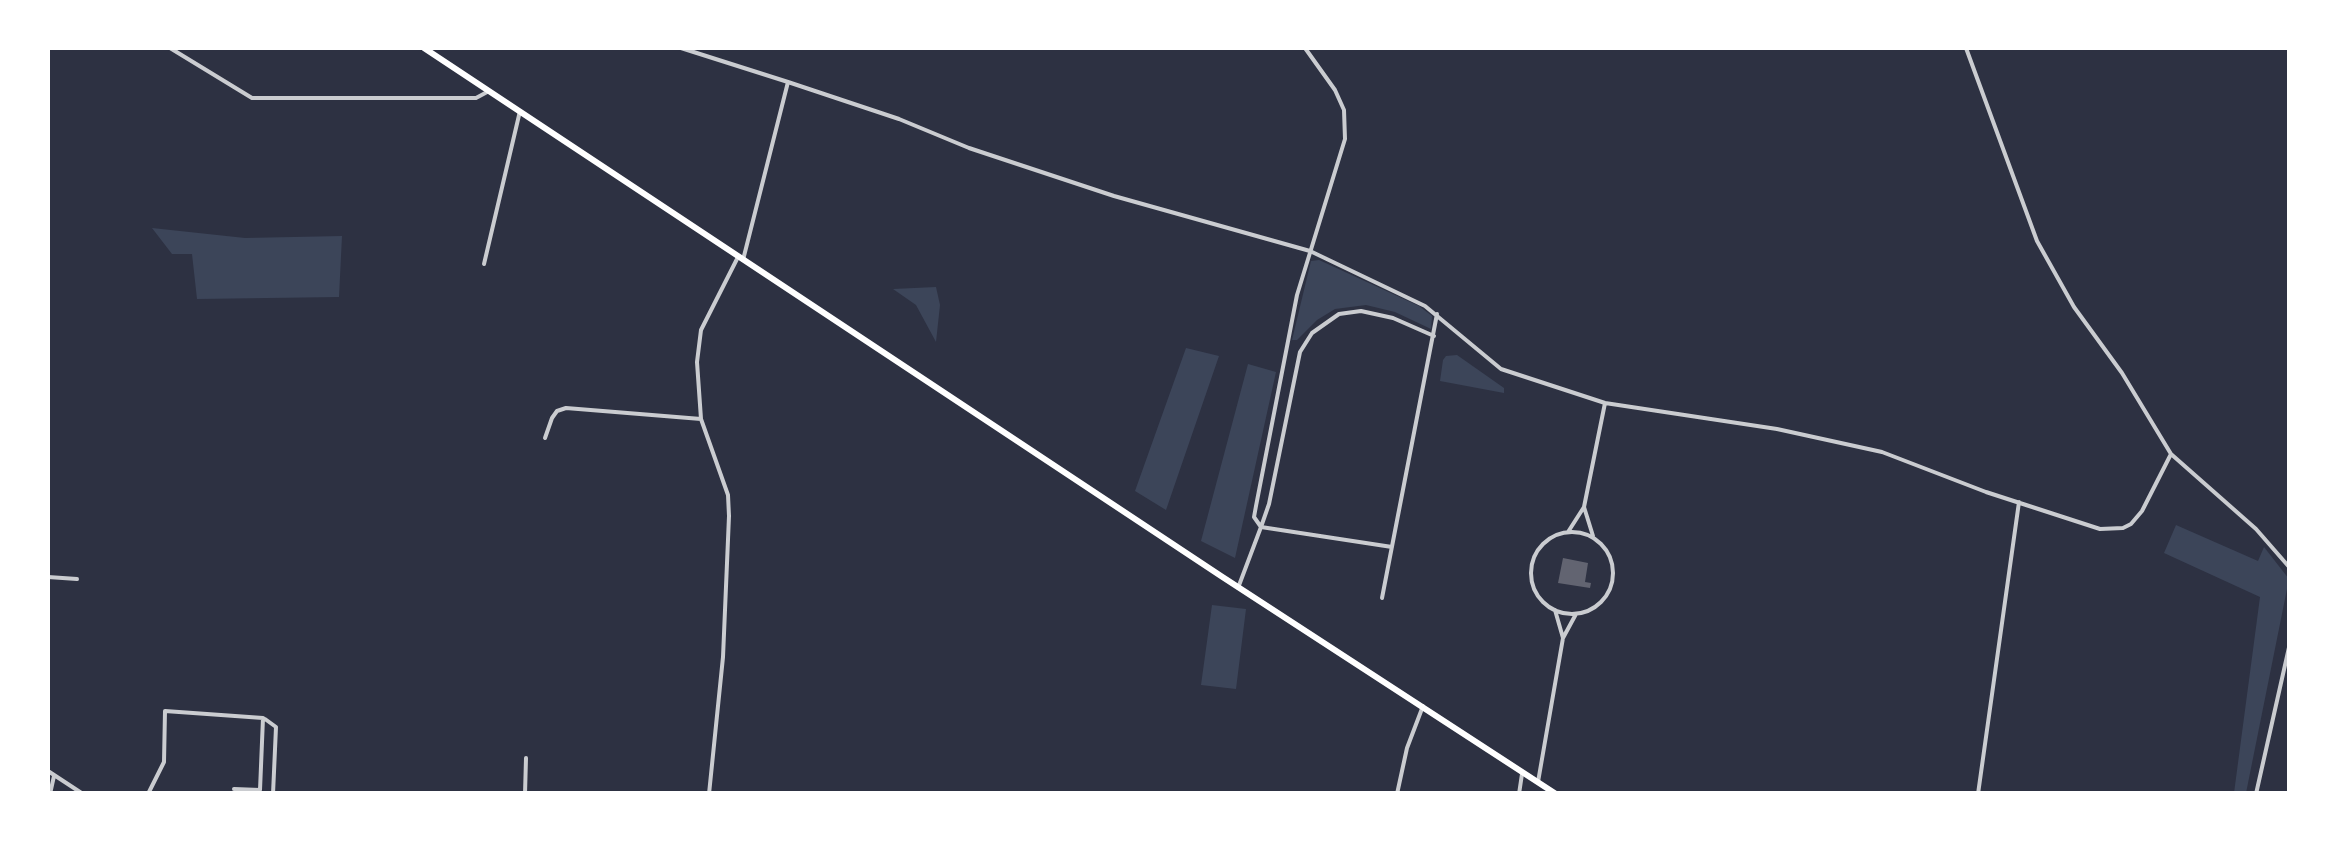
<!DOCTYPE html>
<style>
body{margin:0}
#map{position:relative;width:2337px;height:841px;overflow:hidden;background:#2d3142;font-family:"Alegreya Sans",sans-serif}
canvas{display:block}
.frame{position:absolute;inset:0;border:50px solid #fff;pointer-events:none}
</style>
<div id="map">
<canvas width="2337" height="841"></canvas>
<div class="frame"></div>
</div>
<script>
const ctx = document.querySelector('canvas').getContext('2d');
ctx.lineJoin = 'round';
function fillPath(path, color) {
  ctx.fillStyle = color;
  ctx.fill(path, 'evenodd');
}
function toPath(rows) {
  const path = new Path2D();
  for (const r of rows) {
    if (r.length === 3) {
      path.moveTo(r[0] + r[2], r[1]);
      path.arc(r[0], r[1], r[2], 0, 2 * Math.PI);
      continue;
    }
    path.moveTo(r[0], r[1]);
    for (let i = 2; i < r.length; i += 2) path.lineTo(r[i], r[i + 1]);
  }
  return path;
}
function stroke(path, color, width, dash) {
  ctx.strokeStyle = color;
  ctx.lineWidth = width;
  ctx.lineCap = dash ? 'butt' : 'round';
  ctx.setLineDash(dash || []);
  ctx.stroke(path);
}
const green = toPath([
 [152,228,245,238,342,236,339,297,197,299,192,254,172,254],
 [1319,260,1419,306,1432,316,1431,329,1395,312,1366,305,1335,309,1317,320,1297,340,1292,340,1311,261],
 [936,287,940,305,936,342,916,305,893,289],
 [1186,348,1219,356,1166,510,1135,491],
 [1457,355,1504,388,1504,393,1440,381,1443,360,1446,356],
 [1248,364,1276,372,1235,558,1201,541],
 [2176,525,2258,561,2264,547,2289,579,2246,793,2234,793,2260,597,2164,553],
 [1212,605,1246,609,1236,689,1201,685]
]);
const building = toPath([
 [1563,558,1588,563,1585,582,1591,583,1590,588,1558,583]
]);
const minor = toPath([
 [170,48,252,98,476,98,489,91],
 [681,48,788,82,743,260],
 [1966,48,2037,241,2074,307,2122,373,2171,454,2256,529,2290,568],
 [788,82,899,119,969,148,1114,196,1310,251,1425,306,1501,369,1605,403,1777,429,1882,452,1986,492,2100,529,2123,528,2131,524,2142,511,2171,454],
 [484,264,520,111],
 [545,438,552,418,557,411,566,408,701,419],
 [1584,507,1593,536],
 [1568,532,1584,507,1605,403],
 [1572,573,41],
 [1392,547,1261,527,1269,504,1300,352,1312,333,1339,314,1361,311,1393,318,1434,336],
 [48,577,77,579],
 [1238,588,1261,527,1254,517,1256,506,1297,295,1345,139,1344,110,1335,90,1305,48],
 [1382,598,1437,314],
 [1555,610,1563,638],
 [265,719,276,727,273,794],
 [48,771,83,794],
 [1538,782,1563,638,1576,614],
 [50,794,54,776],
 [148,794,164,762,165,711,263,718,260,790,234,789],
 [525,794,526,758],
 [709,794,723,657,729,516,728,495,701,419,697,362,701,330,738,257],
 [1397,794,1407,748,1423,706],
 [1519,794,1522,774],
 [1978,794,2019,502],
 [2256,794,2290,643]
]);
const primary = toPath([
 [424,48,1221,576,1556,794]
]);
fillPath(green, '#3c4559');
fillPath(building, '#626471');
stroke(minor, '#caccd0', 4);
stroke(primary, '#fff', 6);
</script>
